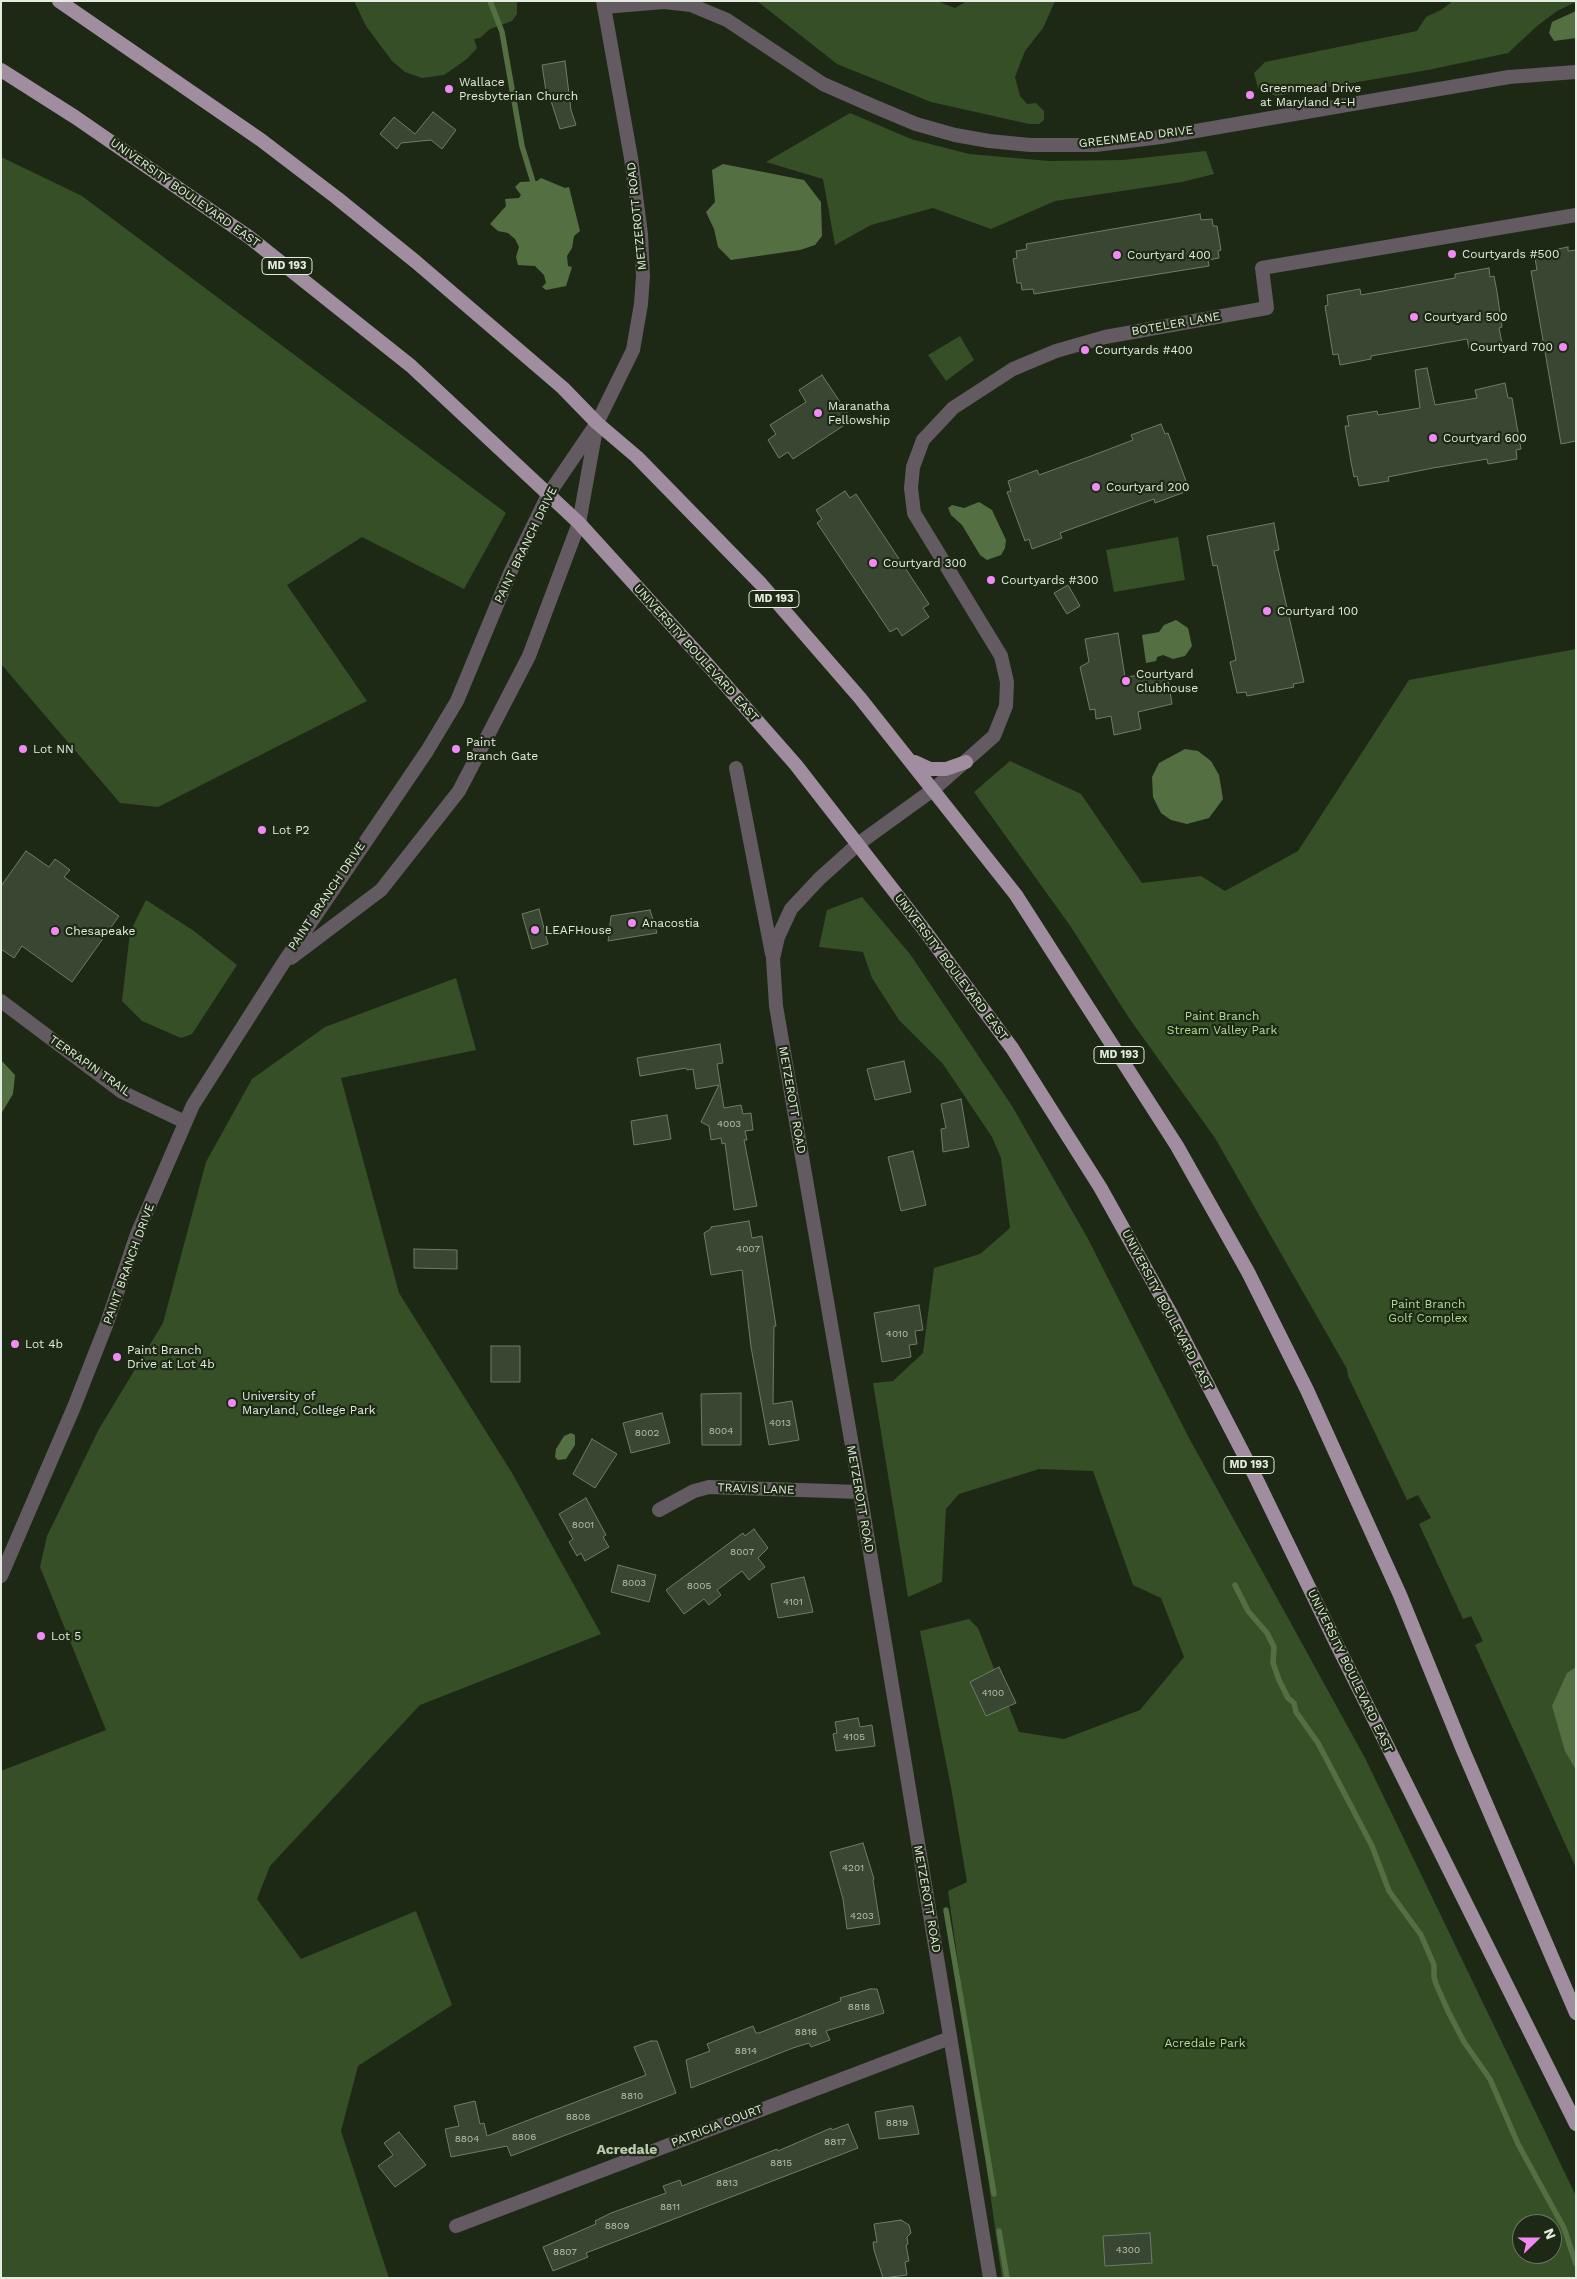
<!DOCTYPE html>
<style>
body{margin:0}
#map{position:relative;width:1577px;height:2279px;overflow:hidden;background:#1d2915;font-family:"Work Sans",sans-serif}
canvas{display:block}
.frame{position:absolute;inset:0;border:2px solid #e3ecde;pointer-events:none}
.north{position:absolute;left:1512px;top:2214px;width:50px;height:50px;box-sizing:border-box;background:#1d2915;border:1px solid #6c7765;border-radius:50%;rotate:68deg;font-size:14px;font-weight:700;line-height:20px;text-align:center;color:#e3ecde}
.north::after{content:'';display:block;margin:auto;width:18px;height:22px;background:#f18af4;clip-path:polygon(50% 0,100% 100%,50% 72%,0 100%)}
</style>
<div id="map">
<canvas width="1577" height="2279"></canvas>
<div class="frame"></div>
<div class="north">N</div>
</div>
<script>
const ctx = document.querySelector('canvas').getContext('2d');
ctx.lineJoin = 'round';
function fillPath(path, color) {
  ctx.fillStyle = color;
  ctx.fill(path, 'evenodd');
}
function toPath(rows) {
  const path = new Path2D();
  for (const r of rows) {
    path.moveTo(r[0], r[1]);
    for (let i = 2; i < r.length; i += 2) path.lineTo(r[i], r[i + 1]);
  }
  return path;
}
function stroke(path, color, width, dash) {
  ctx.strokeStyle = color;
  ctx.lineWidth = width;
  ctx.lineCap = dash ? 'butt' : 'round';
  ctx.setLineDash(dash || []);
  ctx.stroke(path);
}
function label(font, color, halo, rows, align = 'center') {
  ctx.font = font + ' "Work Sans",sans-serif';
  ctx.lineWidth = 4.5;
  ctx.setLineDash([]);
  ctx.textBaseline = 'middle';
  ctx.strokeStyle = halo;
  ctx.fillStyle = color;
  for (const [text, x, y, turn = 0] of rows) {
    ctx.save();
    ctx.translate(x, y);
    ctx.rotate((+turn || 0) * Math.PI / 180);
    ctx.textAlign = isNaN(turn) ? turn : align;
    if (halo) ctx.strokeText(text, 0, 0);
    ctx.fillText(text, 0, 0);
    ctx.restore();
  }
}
const green = toPath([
 [354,1,517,1,517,14,512,21,490,29,480,38,474,39,477,48,467,59,444,75,422,78,405,72,392,61,366,26],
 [757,1,937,1,955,8,967,1,1055,1,1043,28,1025,51,1015,77,1020,96,1027,104,1036,103,1044,111,1044,120,1039,124,1029,124,931,102,837,64],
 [1453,1,1576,2,1557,11,1537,26,1508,53,1428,70,1276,96,1258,88,1254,73,1265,62,1417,31,1426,17,1441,10],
 [850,113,911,139,969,154,1049,161,1123,160,1206,151,1214,174,1182,182,1055,201,991,229,933,208,871,225,835,245,823,179,766,162],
 [1,157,82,196,506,513,464,589,362,537,287,585,367,701,158,807,120,803,1,664],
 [960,336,974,360,946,381,928,355],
 [1178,537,1185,580,1114,592,1106,550],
 [1576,649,1576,1868,1475,1645,1483,1641,1471,1616,1463,1619,1419,1524,1431,1518,1418,1495,1407,1500,1348,1376,1347,1369,1215,1138,1129,1018,1071,927,974,792,1010,761,1081,794,1142,883,1201,876,1225,891,1298,851,1409,680],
 [862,897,910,954,1012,1106,1087,1237,1189,1438,1365,1758,1576,2196,1576,2278,1002,2278,948,1891,967,1882,951,1787,920,1631,969,1619,978,1628,1019,1732,1064,1739,1140,1710,1184,1657,1161,1598,1133,1585,1093,1471,1039,1469,959,1494,946,1509,942,1582,908,1597,873,1383,893,1381,923,1353,934,1268,980,1254,1010,1228,1001,1158,992,1137,943,1064,899,1020,872,978,863,952,819,947,827,910],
 [1522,2224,1552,2224,1552,2254,1522,2254],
 [146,900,194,931,237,965,192,1034,181,1038,142,1021,122,1001,130,932],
 [456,978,476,1050,341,1078,399,1293,512,1473,601,1634,420,1705,270,1866,257,1899,301,1959,416,1911,452,2005,358,2066,341,2131,389,2278,1,2278,1,1771,106,1730,40,1567,47,1536,99,1429,163,1323,206,1162,252,1079,325,1027]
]);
const water = toPath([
 [1576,11,1576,38,1554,41,1549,33,1552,22],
 [723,164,804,180,821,202,822,236,815,245,800,250,731,260,718,247,714,229,706,212,715,202,712,170],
 [541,178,565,188,569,187,580,231,574,236,572,248,567,256,568,266,572,267,566,286,546,290,542,287,546,283,544,275,535,266,518,265,516,257,519,247,515,239,508,233,498,231,490,224,506,206,505,199,519,198,521,195,515,187,520,182,537,181],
 [979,502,992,510,1006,540,1005,548,1001,555,987,560,980,555,962,525,951,515,948,508,952,505,964,508],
 [1176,620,1188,628,1192,646,1185,656,1173,659,1163,655,1157,657,1156,661,1146,663,1142,635,1159,632,1164,625],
 [1185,749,1198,751,1211,761,1219,775,1223,799,1209,818,1187,824,1171,820,1161,813,1153,797,1152,777,1159,763],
 [1,1060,15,1075,13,1094,1,1114],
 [571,1433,575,1435,575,1445,566,1459,558,1460,555,1457,556,1449,564,1436],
 [1576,1667,1576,1770,1565,1751,1552,1706,1567,1673]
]);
const stream = toPath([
 [490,1,502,32,522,146,533,182],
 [1235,1585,1248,1611,1267,1633,1274,1647,1273,1663,1279,1680,1288,1698,1294,1703,1296,1712,1318,1743,1372,1846,1389,1891,1421,1935,1434,1965,1434,1977,1436,1984,1448,2011,1464,2042,1490,2079,1518,2144,1564,2228,1576,2264],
 [946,1910,994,2194],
 [999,2231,1007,2278]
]);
const building = toPath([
 [565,61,571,110,576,125,560,129,550,98,547,98,542,65,565,61],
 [433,112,456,130,442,149,431,140,401,143,397,149,380,134,394,117,415,134,433,112],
 [1200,214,1201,220,1212,219,1213,226,1217,226,1221,250,1218,251,1219,258,1208,260,1209,266,1034,294,1033,289,1022,290,1021,283,1017,283,1013,259,1017,258,1016,251,1027,249,1026,244,1200,214],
 [1568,247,1568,251,1576,250,1576,441,1561,444,1531,271,1537,270,1535,258,1544,257,1543,252,1568,247],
 [1489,268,1490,277,1494,276,1497,292,1502,327,1499,328,1502,343,1469,349,1467,339,1371,356,1371,359,1340,365,1338,354,1333,355,1325,306,1328,305,1327,295,1360,289,1361,295,1455,278,1455,274,1489,268],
 [1427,368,1435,405,1477,398,1475,390,1505,383,1508,398,1512,398,1521,449,1516,450,1517,459,1488,464,1487,459,1433,468,1388,477,1389,481,1359,486,1357,476,1354,477,1351,462,1345,426,1349,426,1347,416,1377,411,1378,415,1420,408,1415,370,1427,368],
 [822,375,852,420,793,459,788,452,779,458,768,440,776,434,770,425,806,402,799,390,822,375],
 [1161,424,1165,434,1168,433,1186,481,1182,483,1185,492,1155,503,1154,499,1060,533,1062,538,1032,549,1029,539,1025,541,1007,492,1011,491,1008,481,1037,470,1039,475,1091,456,1133,440,1131,435,1161,424],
 [845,491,850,498,856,494,929,604,923,608,929,617,902,636,897,628,890,632,817,523,822,519,816,510,845,491],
 [1274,523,1279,550,1274,551,1304,682,1293,684,1294,687,1247,696,1246,692,1237,693,1230,662,1236,660,1217,565,1213,566,1207,536,1274,523],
 [1068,585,1080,606,1067,614,1054,593,1068,585],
 [1118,633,1125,677,1167,672,1172,704,1138,712,1141,729,1114,735,1111,716,1096,719,1095,709,1090,710,1080,667,1089,662,1085,639,1118,633],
 [26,851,49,867,55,859,62,864,70,870,64,877,119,916,72,982,22,946,14,958,1,949,1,886,26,851],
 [539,909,548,944,532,949,522,914,539,909],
 [650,910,657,933,608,941,611,916,650,910],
 [720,1044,723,1063,717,1064,724,1108,741,1105,743,1114,751,1113,753,1130,745,1131,747,1140,744,1140,757,1206,734,1210,725,1143,722,1144,721,1138,711,1140,709,1126,701,1122,719,1085,696,1089,693,1069,687,1070,686,1068,640,1076,637,1058,720,1044],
 [904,1061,911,1092,875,1100,867,1069,904,1061],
 [961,1099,969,1147,943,1152,941,1129,946,1128,941,1104,961,1099],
 [667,1115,671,1139,634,1145,631,1121,667,1115],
 [913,1151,926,1205,901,1211,888,1157,913,1151],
 [749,1221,752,1238,762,1236,776,1326,774,1326,773,1404,792,1401,799,1440,769,1445,751,1347,742,1270,711,1275,704,1233,711,1229,711,1227,749,1221],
 [414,1249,457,1250,457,1269,414,1268,414,1249],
 [919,1305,923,1330,915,1331,917,1344,909,1345,911,1357,882,1362,874,1313,919,1305],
 [491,1346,520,1346,520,1382,491,1382,491,1346],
 [741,1393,741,1445,702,1445,701,1394,741,1393],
 [662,1413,670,1443,631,1453,623,1423,662,1413],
 [592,1439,617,1454,595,1488,573,1474,592,1439],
 [586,1498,606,1535,603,1537,609,1547,585,1561,581,1553,577,1556,569,1542,573,1539,559,1514,586,1498],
 [754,1529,768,1548,758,1558,765,1567,749,1580,742,1571,717,1590,721,1595,709,1605,704,1599,684,1614,666,1590,743,1533,745,1536,754,1529],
 [618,1565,656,1575,649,1602,611,1592,618,1565],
 [804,1577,813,1612,778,1618,771,1584,804,1577],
 [999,1667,1016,1703,986,1716,970,1682,999,1667],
 [858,1718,860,1727,872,1725,875,1746,836,1751,833,1734,837,1733,835,1722,858,1718],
 [863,1843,874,1879,873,1880,880,1924,847,1929,843,1899,830,1852,863,1843],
 [870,1989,877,1989,884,2013,826,2031,830,2040,811,2047,809,2043,793,2048,691,2088,686,2060,710,2051,707,2044,753,2026,756,2033,759,2033,841,2001,840,1998,870,1989],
 [651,2041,657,2041,676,2093,511,2156,507,2146,451,2157,445,2129,459,2126,454,2106,475,2101,480,2124,484,2123,487,2136,646,2075,634,2047,651,2041],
 [910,2106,913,2106,919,2134,879,2139,875,2112,910,2106],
 [848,2124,858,2148,586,2253,588,2257,553,2271,543,2247,596,2224,595,2221,611,2213,666,2193,663,2186,680,2180,682,2186,777,2149,778,2151,831,2128,832,2130,848,2124],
 [399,2132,426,2165,395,2187,378,2166,393,2155,384,2143,399,2132],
 [901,2220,909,2225,911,2233,907,2237,908,2244,906,2245,909,2261,905,2262,907,2275,883,2278,874,2250,873,2242,877,2242,874,2224,901,2220],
 [1150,2233,1152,2263,1105,2266,1103,2236,1150,2233]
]);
const minor = toPath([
 [604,7,664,2,691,5,727,20,823,84,873,106,916,124,955,135,989,141,1030,145,1095,145,1161,137,1509,77,1576,72],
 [736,768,772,954],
 [1,1001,122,1092,185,1122],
 [659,1510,694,1491,709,1487,860,1492],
 [456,2226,950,2038],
 [990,2278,860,1492,776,1006,773,959,778,937,791,909,819,879,858,844,934,789,994,736,1006,706,1007,682,1001,656,914,513,911,488,913,467,923,440,953,408,1013,369,1056,351,1105,337,1267,308,1262,268,1576,215]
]);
const tertiary = toPath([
 [291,958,381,890,459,791,529,656,579,523,596,429],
 [1,1576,74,1407,107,1323,137,1234,193,1105,282,965,427,751,457,701,511,571,548,495,597,423,633,350,641,304,643,276,641,234,631,158,603,1]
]);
const primary = toPath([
 [59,1,261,140,337,198,416,262,563,388,597,423,637,457,761,584,860,698,1016,895,1177,1146,1248,1272,1307,1390,1400,1595,1463,1750,1576,2013],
 [1,70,75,117,249,237,411,366,579,523,708,665,796,765,922,927,1012,1048,1100,1187,1171,1314,1254,1474,1337,1645,1576,2124],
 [915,762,930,769,946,769,966,762]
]);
const markers = [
 [449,89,5,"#f18af4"],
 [1250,95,5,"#f18af4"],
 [1452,254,5,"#f18af4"],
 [1117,255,5,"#f18af4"],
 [1414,317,5,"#f18af4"],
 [1563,347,5,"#f18af4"],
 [1085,350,5,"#f18af4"],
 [818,413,5,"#f18af4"],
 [1433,438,5,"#f18af4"],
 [1096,487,5,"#f18af4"],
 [873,563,5,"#f18af4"],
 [991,580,5,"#f18af4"],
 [1267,611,5,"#f18af4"],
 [1126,681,5,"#f18af4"],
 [23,749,5,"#f18af4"],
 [456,749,5,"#f18af4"],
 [262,830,5,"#f18af4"],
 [632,923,5,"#f18af4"],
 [535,930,5,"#f18af4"],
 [55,931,5,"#f18af4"],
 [15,1344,5,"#f18af4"],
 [117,1357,5,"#f18af4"],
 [232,1403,5,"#f18af4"],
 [41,1636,5,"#f18af4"]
];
const numberNames = [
 ["4003",729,1124],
 ["4007",748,1249],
 ["4010",897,1334],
 ["4013",780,1423],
 ["8004",721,1431],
 ["8002",647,1433],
 ["8001",583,1525],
 ["8007",742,1552],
 ["8003",634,1583],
 ["8005",699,1586],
 ["4101",793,1602],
 ["4100",993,1693],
 ["4105",854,1737],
 ["4201",853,1868],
 ["4203",862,1916],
 ["8818",859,2007],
 ["8816",806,2032],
 ["8814",746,2051],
 ["8810",632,2096],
 ["8808",578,2117],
 ["8819",897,2123],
 ["8806",524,2137],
 ["8804",467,2139],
 ["8817",835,2142],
 ["8815",781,2163],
 ["8813",727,2183],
 ["8811",670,2207],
 ["8809",617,2226],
 ["4300",1128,2250],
 ["8807",565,2252]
];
const shields = [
 [287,266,50],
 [774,599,50],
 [1119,1055,50],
 [1249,1465,50]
];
const shieldNames = [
 ["MD 193",287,266],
 ["MD 193",774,599],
 ["MD 193",1119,1055],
 ["MD 193",1249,1465]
];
const poiNames = [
 ["Wallace",459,82],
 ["Presbyterian Church",459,96],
 ["Greenmead Drive",1260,88],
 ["at Maryland 4-H",1260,102],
 ["Courtyards #500",1462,254],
 ["Courtyard 400",1127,255],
 ["Courtyard 500",1424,317],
 ["Courtyard 700",1553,347,"right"],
 ["Courtyards #400",1095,350],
 ["Maranatha",828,406],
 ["Fellowship",828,420],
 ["Courtyard 600",1443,438],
 ["Courtyard 200",1106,487],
 ["Courtyard 300",883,563],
 ["Courtyards #300",1001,580],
 ["Courtyard 100",1277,611],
 ["Courtyard",1136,674],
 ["Clubhouse",1136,688],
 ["Paint",466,742],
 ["Branch Gate",466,756],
 ["Lot NN",33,749],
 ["Lot P2",272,830],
 ["Anacostia",642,923],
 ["LEAFHouse",545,930],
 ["Chesapeake",65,931],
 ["Lot 4b",25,1344],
 ["Paint Branch",127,1350],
 ["Drive at Lot 4b",127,1364],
 ["University of",242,1396],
 ["Maryland, College Park",242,1410],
 ["Lot 5",51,1636]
];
const streetNames = [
 ["GREENMEAD DRIVE",1136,137,-7],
 ["UNIVERSITY BOULEVARD EAST",185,193,35],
 ["METZEROTT ROAD",637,216,-96],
 ["BOTELER LANE",1176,324,-10],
 ["PAINT BRANCH DRIVE",526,545,-64],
 ["UNIVERSITY BOULEVARD EAST",696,653,48],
 ["PAINT BRANCH DRIVE",327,896,-56],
 ["UNIVERSITY BOULEVARD EAST",951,967,53],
 ["TERRAPIN TRAIL",90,1066,35],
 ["METZEROTT ROAD",792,1100,80],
 ["PAINT BRANCH DRIVE",129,1264,-70],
 ["UNIVERSITY BOULEVARD EAST",1167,1310,62],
 ["TRAVIS LANE",756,1489,2],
 ["METZEROTT ROAD",860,1499,80],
 ["UNIVERSITY BOULEVARD EAST",1350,1671,64],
 ["METZEROTT ROAD",927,1899,80],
 ["PATRICIA COURT",717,2126,-21]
];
const parkNames = [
 ["Paint Branch",1222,1016],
 ["Stream Valley Park",1222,1030],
 ["Paint Branch",1428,1304],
 ["Golf Complex",1428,1318],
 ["Acredale Park",1205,2043]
];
const neighbourhoodNames = [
 ["Acredale",627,2150]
];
fillPath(green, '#374f26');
fillPath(water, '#547042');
stroke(stream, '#547042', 5.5);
fillPath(building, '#394631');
stroke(building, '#6e7d66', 1);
stroke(minor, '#635a62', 14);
stroke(tertiary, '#635a62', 14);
stroke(primary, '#a08ea0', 14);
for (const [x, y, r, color] of markers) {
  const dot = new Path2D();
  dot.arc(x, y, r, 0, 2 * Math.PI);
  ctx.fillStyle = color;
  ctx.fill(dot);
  stroke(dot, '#1d2915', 2);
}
label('10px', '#b8c2b3', null, numberNames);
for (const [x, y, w] of shields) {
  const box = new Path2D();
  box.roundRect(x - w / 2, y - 8.5, w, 17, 4);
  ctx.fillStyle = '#1d2915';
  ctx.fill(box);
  stroke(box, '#e3ecde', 1);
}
label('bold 11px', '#e3ecde', null, shieldNames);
label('12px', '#e3ecde', '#1d2915', poiNames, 'left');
label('12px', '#e3ecde', '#1d2915', streetNames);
label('12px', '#b0dc95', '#1d2915', parkNames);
label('bold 14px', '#bbcbb1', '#1d2915', neighbourhoodNames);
</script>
